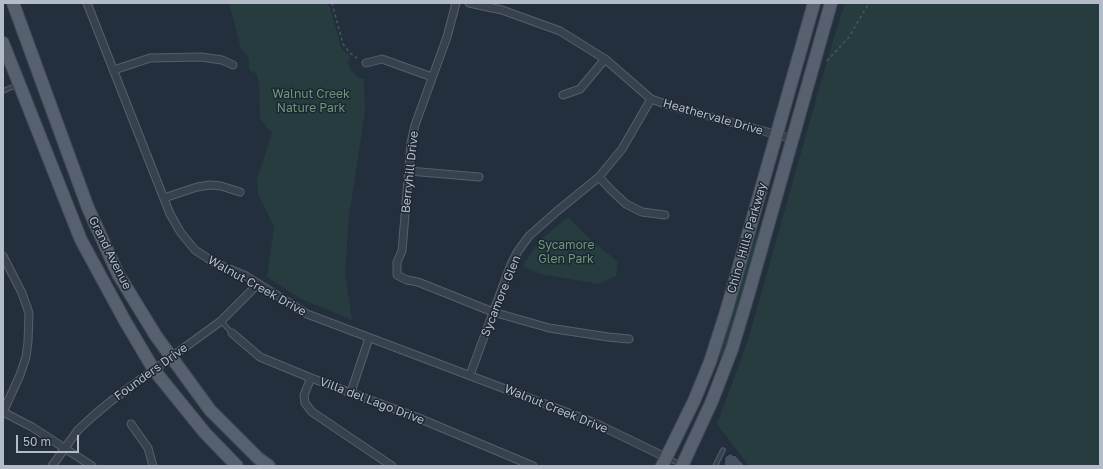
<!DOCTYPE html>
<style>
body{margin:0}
#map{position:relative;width:1103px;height:469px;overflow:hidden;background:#242f3e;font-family:"Golos Text",sans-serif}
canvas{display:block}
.frame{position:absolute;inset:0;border:4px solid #b4bcc9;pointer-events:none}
.scale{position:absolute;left:16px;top:435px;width:63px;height:18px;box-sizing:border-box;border:2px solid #b4bcc9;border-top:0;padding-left:5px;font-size:12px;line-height:14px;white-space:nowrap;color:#b4bcc9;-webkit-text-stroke:3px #1d2633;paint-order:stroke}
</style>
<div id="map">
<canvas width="1103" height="469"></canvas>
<div class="frame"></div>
<div class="scale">50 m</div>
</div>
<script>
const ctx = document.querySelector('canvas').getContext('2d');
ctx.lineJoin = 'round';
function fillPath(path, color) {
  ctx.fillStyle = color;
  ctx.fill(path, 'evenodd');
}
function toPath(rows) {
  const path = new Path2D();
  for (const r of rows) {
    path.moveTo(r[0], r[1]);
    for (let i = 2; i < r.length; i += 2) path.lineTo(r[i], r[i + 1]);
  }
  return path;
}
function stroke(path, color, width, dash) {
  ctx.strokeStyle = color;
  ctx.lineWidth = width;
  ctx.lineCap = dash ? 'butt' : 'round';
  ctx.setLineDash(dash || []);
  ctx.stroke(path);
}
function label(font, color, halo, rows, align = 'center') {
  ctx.font = font + ' "Golos Text",sans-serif';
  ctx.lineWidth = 3;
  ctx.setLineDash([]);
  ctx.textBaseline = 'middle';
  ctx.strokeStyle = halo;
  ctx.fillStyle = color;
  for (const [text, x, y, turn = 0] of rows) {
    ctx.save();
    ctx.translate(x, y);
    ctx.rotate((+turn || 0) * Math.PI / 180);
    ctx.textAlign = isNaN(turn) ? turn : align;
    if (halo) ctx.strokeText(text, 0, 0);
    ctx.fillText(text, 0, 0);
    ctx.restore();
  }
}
const green = toPath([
 [229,3,325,3,330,7,341,47,344,51,350,56,348,63,350,68,354,74,359,78,364,79,365,112,349,215,345,273,352,320,301,299,267,277,274,227,258,194,257,179,272,133,260,119,259,86,257,74,249,70,249,60,247,55,241,49],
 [845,3,1100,3,1100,466,749,466,717,424,748,340,830,50],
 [568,217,588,237,618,262,616,276,599,284,540,274,523,266,535,247,543,238],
 [758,225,757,245,733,328,719,362,722,343]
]);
const building = toPath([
 [731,453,733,456,735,455,745,466,724,466,725,457,731,453]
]);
const path = toPath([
 [332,3,343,44,350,53,360,60],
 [827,61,849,37,869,3]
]);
const lane = toPath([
 [3,91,17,85],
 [221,321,232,333],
 [667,458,680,464],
 [715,466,723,450]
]);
const street = toPath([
 [87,3,170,214,181,233,195,250,215,263,246,276,307,314,595,423,661,455],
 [456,3,447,37,415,125,411,143,402,251,397,262,397,275,407,280,418,282,493,312,549,328,608,337,629,339],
 [469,3,502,10,560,31,605,59,651,99,671,106,793,139],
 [366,63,382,59,432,77],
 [114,70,150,58,201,57,222,60,233,65],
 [563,95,580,89,605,59],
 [409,171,479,177],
 [599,177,612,191,626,204,642,212,665,215],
 [164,198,197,187,210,185,221,186,240,192],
 [3,256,22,293,29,313,28,342,26,357,20,375,3,412,32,427,92,466],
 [232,333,260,357,311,378,416,417,533,466],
 [470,375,511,264,518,251,529,236,556,212,599,177,622,149,651,99],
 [311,378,304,395,305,403,312,412,392,466],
 [351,392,369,338],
 [131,424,148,448,153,466],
 [52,466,78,430,92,417,111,401,221,321,258,284]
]);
const primary = toPath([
 [13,3,88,208,118,274,156,336,210,410,258,458,269,466],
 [3,43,81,240,125,321,154,370,205,433,237,466],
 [662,466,694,401,710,362,726,312,814,3],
 [682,466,712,401,732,349,748,296,831,3]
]);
const parkNames = [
 ["Walnut Creek",311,94],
 ["Nature Park",311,108],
 ["Sycamore",566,245],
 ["Glen Park",566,259]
];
const streetNames = [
 ["Heathervale Drive",713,117,16],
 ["Berryhill Drive",410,172,-84],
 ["Chino Hills Parkway",747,238,-74],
 ["Grand Avenue",110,253,63],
 ["Walnut Creek Drive",257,286,29],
 ["Sycamore Glen",501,296,-68],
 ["Founders Drive",151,372,-36],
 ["Villa del Lago Drive",372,401,21],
 ["Walnut Creek Drive",556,409,22]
];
fillPath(green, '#263c3f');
fillPath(building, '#455162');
stroke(building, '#1f2835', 1);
stroke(lane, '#565f6c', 5.5);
stroke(street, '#565f6c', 9);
stroke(primary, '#414a57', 14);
stroke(path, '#44595c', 1.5, [3, 3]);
stroke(lane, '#38414e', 3.5);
stroke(street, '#38414e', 7);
stroke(primary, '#56606e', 12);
label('12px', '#6b9a76', '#1d2633', parkNames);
label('12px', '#b4bcc9', '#1d2633', streetNames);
</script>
